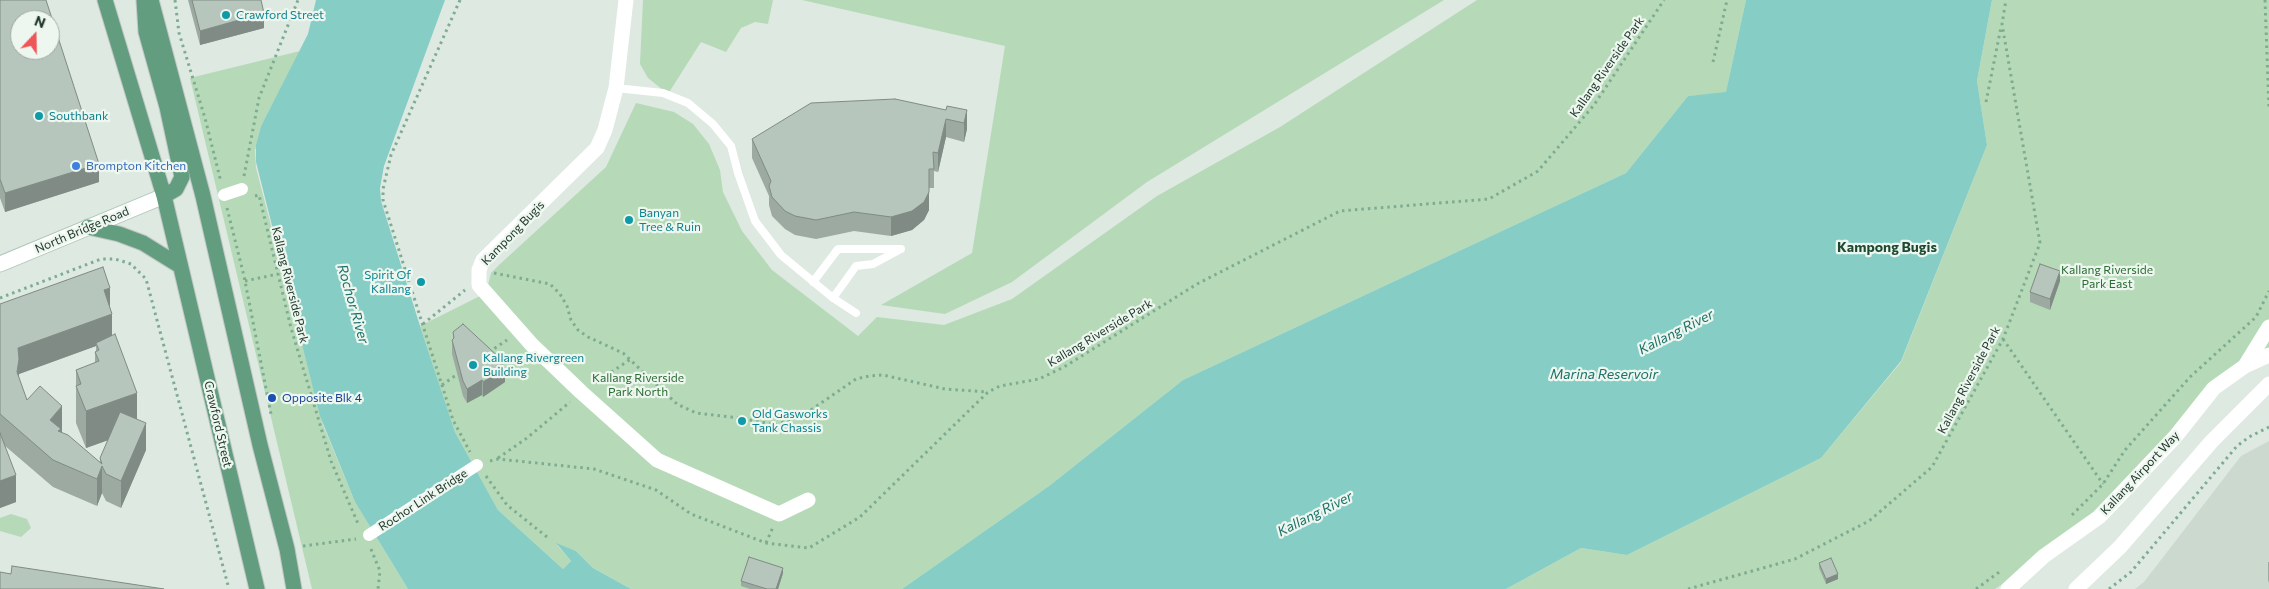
<!DOCTYPE html>
<style>
body{margin:0}
#map{position:relative;width:2269px;height:589px;overflow:hidden;background:#dde9e1;font-family:Commissioner,sans-serif}
canvas{display:block}
.north{position:absolute;left:10px;top:10px;width:50px;height:50px;box-sizing:border-box;background:#edf6ef;border:1px solid #9baaa1;border-radius:50%;rotate:21deg;font-size:14px;font-weight:700;line-height:20px;text-align:center;color:#20382b}
.north::after{content:'';display:block;margin:auto;width:18px;height:22px;background:#ee5659;clip-path:polygon(50% 0,100% 100%,50% 72%,0 100%)}
</style>
<div id="map">
<canvas width="2269" height="589"></canvas>
<div class="north">N</div>
</div>
<script>
const ctx = document.querySelector('canvas').getContext('2d');
ctx.lineJoin = 'round';
function fillPath(path, color) {
  ctx.fillStyle = color;
  ctx.fill(path, 'evenodd');
}
function toPath(rows) {
  const path = new Path2D();
  for (const r of rows) {
    path.moveTo(r[0], r[1]);
    for (let i = 2; i < r.length; i += 2) path.lineTo(r[i], r[i + 1]);
  }
  return path;
}
function stroke(path, color, width, dash) {
  ctx.strokeStyle = color;
  ctx.lineWidth = width;
  ctx.lineCap = dash ? 'butt' : 'round';
  ctx.setLineDash(dash || []);
  ctx.stroke(path);
}
function label(font, color, halo, rows, align = 'center') {
  ctx.font = font + ' Commissioner,sans-serif';
  ctx.lineWidth = 4.5;
  ctx.setLineDash([]);
  ctx.textBaseline = 'middle';
  ctx.strokeStyle = halo;
  ctx.fillStyle = color;
  for (const [text, x, y, turn = 0] of rows) {
    ctx.save();
    ctx.translate(x, y);
    ctx.rotate((+turn || 0) * Math.PI / 180);
    ctx.textAlign = isNaN(turn) ? turn : align;
    if (halo) ctx.strokeText(text, 0, 0);
    ctx.fillText(text, 0, 0);
    ctx.restore();
  }
}
const built = toPath([
 [2269,441,2269,589,2135,589,2144,582,2241,456]
]);
const green = toPath([
 [643,0,773,0,768,24,755,22,741,28,726,52,701,42,668,94,648,78,640,64],
 [802,0,1444,0,1147,182,1012,282,945,314,881,305,972,253,1005,46],
 [1477,0,1746,0,1726,93,1688,96,1626,173,1183,380,1049,486,902,589,631,589,593,568,576,551,557,545,571,561,563,569,498,510,455,432,420,326,486,293,491,273,499,265,606,167,636,103,674,112,693,124,709,144,720,170,723,192,742,231,772,270,858,336,877,317,944,325,1012,299,1157,196,1280,127],
 [1992,0,2269,0,2269,355,2245,367,2116,499,2044,556,1995,589,1506,589,1581,548,1627,555,1821,458,1901,362,1987,145,1977,81],
 [300,51,261,126,255,151,256,168,323,425,355,502,408,589,312,589,190,78],
 [11,514,27,519,31,528,21,537,0,531,0,518]
]);
const water = toPath([
 [316,0,445,0,384,166,380,188,381,201,420,326,455,432,498,510,563,569,571,561,556,543,576,551,593,568,631,589,408,589,355,502,320,416,256,162,256,145,261,126,308,34],
 [1746,0,1992,0,1977,81,1987,145,1901,361,1821,458,1627,555,1581,548,1506,589,902,589,1049,486,1183,380,1626,173,1688,96,1726,92]
]);
const path = toPath([
 [175,0,179,33,205,118,221,182],
 [460,0,391,155,383,189,383,200,453,420,470,452],
 [2265,0,2269,109],
 [1713,62,1727,0],
 [1986,102,2001,27],
 [244,176,259,98,298,0],
 [255,196,259,195,291,328,331,461,359,526],
 [227,208,244,276,271,414],
 [494,273,550,284,560,294,567,306,571,320,578,330,588,337,623,353,677,404,696,413,740,418,776,425,805,414,856,379,869,376,883,375,945,389,988,392],
 [245,281,278,274],
 [0,298,101,259,115,259,131,264,146,279,229,589],
 [423,324,465,290],
 [2003,339,2103,484],
 [489,352,507,340],
 [595,383,631,359],
 [442,385,459,373],
 [498,458,527,438,570,402],
 [490,461,498,459,594,469,656,490,691,514,766,543,809,548,860,517,988,392,1000,386,1039,379,1064,367,1197,284,1340,211,1489,199,1538,171,1594,105,1664,0],
 [486,476,507,505,547,537],
 [2072,515,2103,484,2125,450,2190,377,2256,317,2269,291],
 [766,543,773,527],
 [303,546,356,539],
 [371,549,380,571,378,589],
 [1688,589,1795,559,1869,521,1932,467,2003,339,2040,243,2002,24,2006,0],
 [1976,589,2002,570],
 [2109,589,2131,572,2237,446,2249,437,2269,427]
]);
const service = toPath([
 [616,88,663,93,688,103,713,124,731,146,738,173,755,221,781,255,833,298,856,313],
 [813,282,838,249,901,249],
 [833,298,856,266,873,264,899,250]
]);
const pedestrian = toPath([
 [224,195,242,189],
 [369,535,477,465]
]);
const minor = toPath([
 [626,0,616,88,605,130,597,148,483,260,479,270,479,285,532,345,581,392,657,460,779,514,808,500]
]);
const tertiary = toPath([
 [2245,366,2269,327],
 [2008,589,2044,556,2099,517,2175,437,2214,388,2245,366,2269,355],
 [2076,589,2120,547,2212,441,2269,384]
]);
const secondary = toPath([
 [0,264,164,196]
]);
const primary = toPath([
 [105,0,164,196,257,589],
 [144,0,146,32,167,107,182,177,176,189,164,196],
 [151,0,203,196,260,445,287,549,294,589],
 [88,227,119,234,143,243,180,266]
]);
const wall = toPath([
 [0,0,99,182,5,212,0,198],
 [188,0,261,0,264,28,200,45],
 [946,110,967,110,967,129,964,142,946,137,938,172,934,171,934,188,929,188,929,210,924,220,912,230,891,236,854,231,816,239,795,235,785,229,772,216,769,205,769,196,752,158,752,139],
 [2060,281,2050,310,2030,302,2030,292],
 [0,304,110,308,112,335,146,450,121,508,106,501,102,493,97,506,53,487,4,445,16,502,0,508],
 [96,346,96,351,95,352,95,363,76,370,76,423,86,448,108,440,100,458,100,462,62,433,27,400,19,378,19,374],
 [453,332,502,364,505,382,483,397,482,395,467,403,463,396,452,354,452,340,453,339],
 [2268,562,2269,562,2269,583,2268,580],
 [1819,563,1838,579,1826,584,1819,568],
 [783,573,778,589,750,589,741,586,741,581]
]);
const shadedWall = toPath([
 [264,13,264,28,200,45,200,31],
 [967,110,967,129,964,142,964,123],
 [946,119,946,137,938,172,938,153],
 [99,164,99,182,5,212,5,193],
 [929,192,929,210,924,220,912,230,891,236,891,217],
 [2060,271,2060,281,2050,310,2050,299],
 [110,288,110,314,104,290],
 [112,314,112,341,96,343,96,346,19,374,19,386,17,372,18,348],
 [502,360,502,370,505,368,505,382,483,397,483,382],
 [482,380,482,395,467,403,467,389],
 [137,393,137,430,86,448,86,411],
 [62,406,62,433,61,434,50,420],
 [146,423,146,450,121,508,121,481],
 [102,466,102,493,97,506,97,479],
 [16,475,16,502,0,508,0,481],
 [783,568,783,573,778,589,776,589],
 [1838,574,1838,579,1826,584,1826,579]
]);
const building = toPath([
 [0,0,46,0,99,164,5,193,0,179,0,0],
 [20,20,50,20,50,50,20,50,20,20],
 [192,0,261,0,264,13,200,31,192,0],
 [895,99,946,110,947,106,967,110,964,123,946,119,938,153,933,152,934,169,929,169,929,192,924,202,912,211,891,217,854,212,816,220,795,216,785,211,772,197,769,186,771,181,752,139,811,103,895,99],
 [2040,264,2060,271,2050,299,2030,292,2040,264],
 [103,267,110,288,104,290,112,314,18,348,19,359,17,372,27,400,40,386,62,406,50,420,61,429,58,431,68,435,102,464,100,458,120,412,146,423,121,481,106,474,102,466,97,479,53,460,0,414,0,304,103,267],
 [463,324,502,360,500,362,505,368,483,382,482,380,467,389,463,381,452,340,454,338,453,332,463,324],
 [115,334,137,393,86,411,76,386,81,384,76,370,99,361,95,352,99,350,96,343,115,334],
 [0,433,16,475,0,481,0,433],
 [749,557,783,568,776,589,767,589,741,581,749,557],
 [1831,558,1838,574,1826,579,1819,563,1831,558],
 [12,566,164,589,0,589,0,572,11,574,12,566]
]);
const markers = [
 [226,15,5,"#0f9aa8"],
 [39,116,5,"#0f9aa8"],
 [76,166,5,"#3f7fe0"],
 [629,220,5,"#0f9aa8"],
 [421,282,5,"#0f9aa8"],
 [473,365,5,"#0f9aa8"],
 [272,398,5,"#1a4fb4"],
 [742,421,5,"#0f9aa8"]
];
const cultureNames = [
 ["Crawford Street",236,15],
 ["Southbank",49,116],
 ["Banyan",639,213],
 ["Tree & Ruin",639,227],
 ["Spirit Of",411,275,"right"],
 ["Kallang",411,289,"right"],
 ["Kallang Rivergreen",483,358],
 ["Building",483,372],
 ["Old Gasworks",752,414],
 ["Tank Chassis",752,428]
];
const streetNames = [
 ["Kallang Riverside Park",1607,67,-55],
 ["North Bridge Road",82,230,-23],
 ["Kampong Bugis",513,233,-46],
 ["Kallang Riverside Park",290,285,76],
 ["Kallang Riverside Park",1100,333,-31],
 ["Kallang Riverside Park",1969,380,-62],
 ["Crawford Street",218,424,77],
 ["Kallang Airport Way",2140,473,-47],
 ["Rochor Link Bridge",423,500,-33]
];
const shopNames = [
 ["Brompton Kitchen",86,166]
];
const parkNames = [
 ["Kallang Riverside",2107,270],
 ["Park East",2107,284],
 ["Kallang Riverside",638,378],
 ["Park North",638,392]
];
const transitNames = [
 ["Opposite Blk 4",282,398]
];
const neighbourhoodNames = [
 ["Kampong Bugis",1887,247]
];
const waterNames = [
 ["Rochor River",353,304,74],
 ["Kallang River",1676,332,-27],
 ["Marina Reservoir",1604,374],
 ["Kallang River",1315,514,-27]
];
fillPath(built, '#ccd9cf');
fillPath(green, '#b6dab7');
fillPath(water, '#86cdc6');
stroke(secondary, '#b1c8ba', 17);
stroke(primary, '#c1c7c4', 17);
stroke(path, '#7eac92', 3, [2.5, 4]);
stroke(service, '#fff', 8);
stroke(pedestrian, '#fff', 12);
stroke(minor, '#fff', 15);
stroke(tertiary, '#fff', 15);
stroke(secondary, '#fff', 15);
stroke(primary, '#639d7f', 15);
fillPath(wall, '#9daaa2');
fillPath(shadedWall, '#7f8b84');
fillPath(building, '#b6c6bc');
stroke(building, '#7f8b84', 1);
for (const [x, y, r, color] of markers) {
  const dot = new Path2D();
  dot.arc(x, y, r, 0, 2 * Math.PI);
  ctx.fillStyle = color;
  ctx.fill(dot);
  stroke(dot, '#edf6ef', 2);
}
label('12px', '#0d838f', '#edf6ef', cultureNames, 'left');
label('12px', '#20382b', '#edf6ef', streetNames);
label('12px', '#366cbe', '#edf6ef', shopNames, 'left');
label('12px', '#2b6d33', '#edf6ef', parkNames);
label('12px', '#164399', '#edf6ef', transitNames, 'left');
label('bold 14px', '#1d4932', '#edf6ef', neighbourhoodNames);
label('italic 14px', '#1c7169', '#edf6ef', waterNames);
</script>
